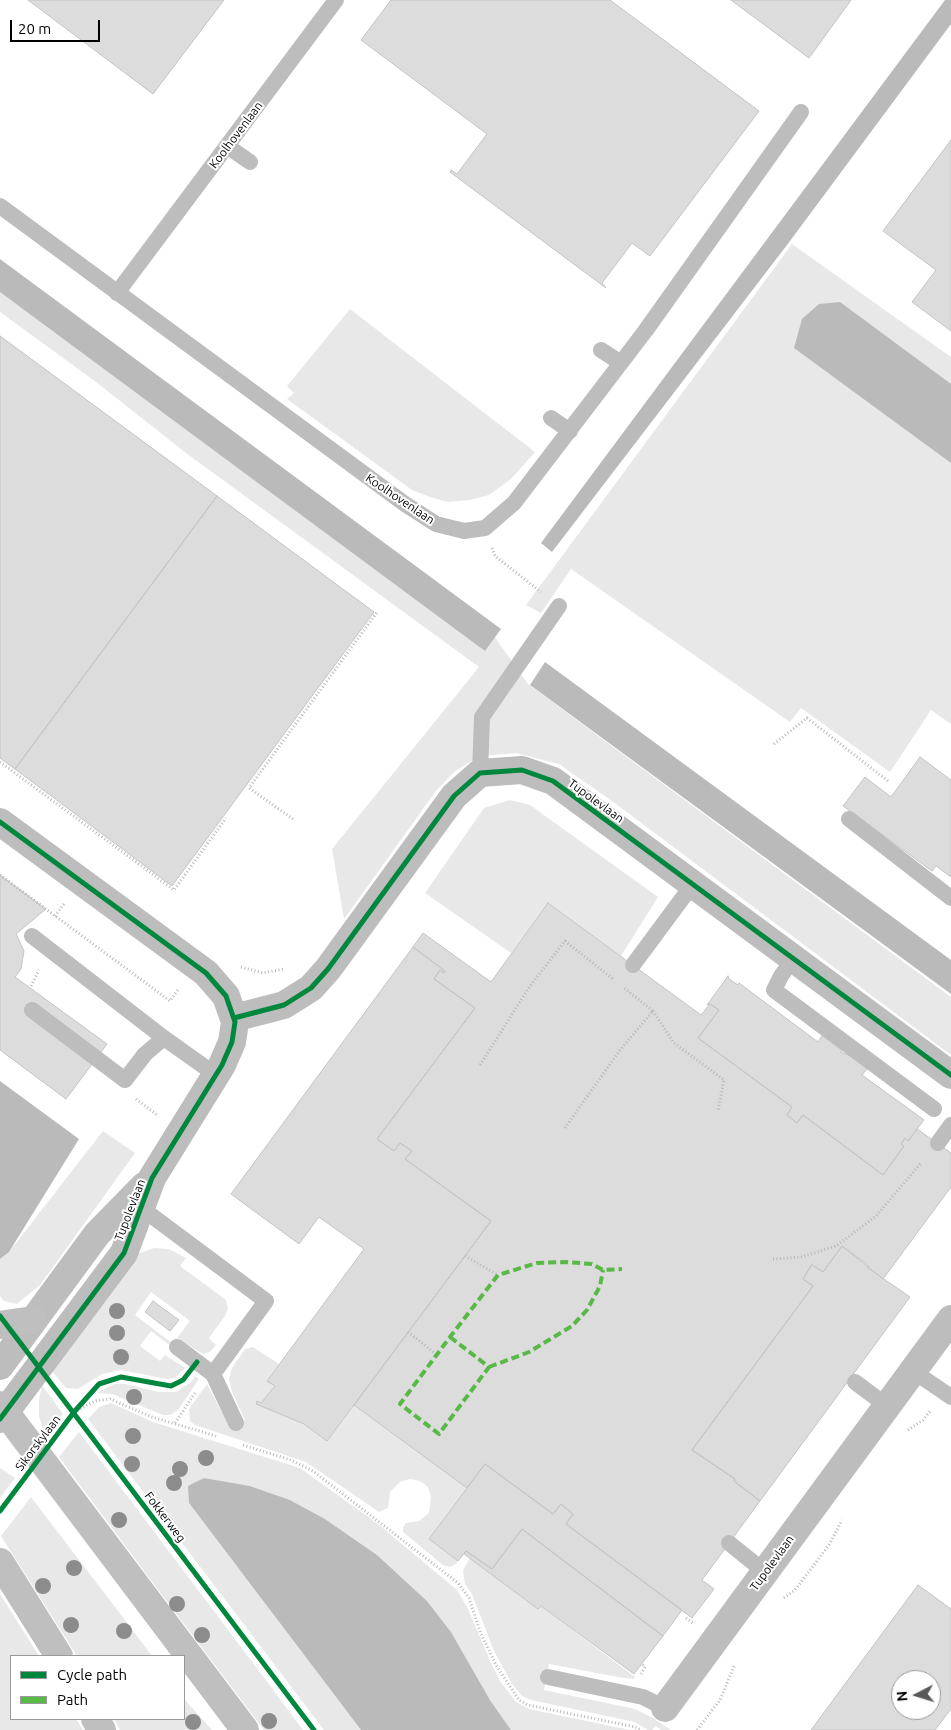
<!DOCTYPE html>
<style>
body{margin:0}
#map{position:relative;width:951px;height:1730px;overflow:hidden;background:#fff;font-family:Ubuntu,sans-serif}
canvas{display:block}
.legend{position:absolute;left:10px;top:1655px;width:175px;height:65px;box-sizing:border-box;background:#fff;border:1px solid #999;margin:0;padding:6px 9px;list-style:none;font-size:15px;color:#000}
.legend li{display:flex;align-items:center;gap:10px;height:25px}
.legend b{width:25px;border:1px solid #999}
.north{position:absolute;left:891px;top:1670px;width:50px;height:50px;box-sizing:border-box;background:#fff;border:1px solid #999;border-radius:50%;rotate:265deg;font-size:14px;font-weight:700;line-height:20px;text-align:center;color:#000}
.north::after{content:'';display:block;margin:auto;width:18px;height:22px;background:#595959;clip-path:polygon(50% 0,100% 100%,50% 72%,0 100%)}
.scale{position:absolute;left:10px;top:20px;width:90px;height:22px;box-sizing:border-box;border:2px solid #000;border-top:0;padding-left:6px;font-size:15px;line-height:18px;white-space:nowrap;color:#000;-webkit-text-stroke:4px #fff;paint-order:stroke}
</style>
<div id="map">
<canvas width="951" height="1730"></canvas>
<ul class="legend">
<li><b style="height:6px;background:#00873e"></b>Cycle path</li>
<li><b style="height:6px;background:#58b947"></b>Path</li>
</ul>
<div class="north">N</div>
<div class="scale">20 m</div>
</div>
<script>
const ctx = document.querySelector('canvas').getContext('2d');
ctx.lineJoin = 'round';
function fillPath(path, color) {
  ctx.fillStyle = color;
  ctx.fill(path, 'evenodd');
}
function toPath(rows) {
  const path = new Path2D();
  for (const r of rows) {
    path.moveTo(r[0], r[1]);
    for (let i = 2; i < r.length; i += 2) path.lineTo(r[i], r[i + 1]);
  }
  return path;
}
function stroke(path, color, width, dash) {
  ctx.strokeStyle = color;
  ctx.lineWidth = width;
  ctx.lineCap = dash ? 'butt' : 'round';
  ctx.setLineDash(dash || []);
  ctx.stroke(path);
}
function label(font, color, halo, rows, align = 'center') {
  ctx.font = font + ' Ubuntu,sans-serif';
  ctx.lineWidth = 4;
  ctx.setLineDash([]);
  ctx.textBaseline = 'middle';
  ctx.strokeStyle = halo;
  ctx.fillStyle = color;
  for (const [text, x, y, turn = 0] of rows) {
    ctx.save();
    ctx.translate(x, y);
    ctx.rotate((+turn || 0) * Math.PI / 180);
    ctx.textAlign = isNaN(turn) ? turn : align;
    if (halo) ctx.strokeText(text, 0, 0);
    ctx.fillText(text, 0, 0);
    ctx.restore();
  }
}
const green = toPath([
 [792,244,951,357,951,724,931,710,890,772,801,708,790,722,571,569,541,613,526,605],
 [0,278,489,629,528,684,951,997,951,1055,612,801,559,764,516,753,480,756,454,772,436,791,344,919,332,849,479,667,186,453,96,382,0,312],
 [350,309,535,452,511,479,489,495,470,500,448,502,430,497,412,490,287,399,294,393,287,386],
 [510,800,530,805,658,897,621,956,548,903,511,953,425,893,484,808],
 [103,1131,135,1153,40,1285,17,1304,4,1301,0,1296,0,1259,9,1252],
 [154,1248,169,1249,186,1258,180,1266,226,1300,228,1309,225,1316,209,1338,216,1345,210,1352,203,1354,177,1338,190,1321,151,1292,135,1315,173,1344,171,1346,151,1331,140,1346,160,1361,165,1355,185,1368,175,1378,167,1379,121,1370,102,1374,78,1389,66,1388,51,1370,137,1254],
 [253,1347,279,1364,267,1380,275,1386,261,1403,258,1401,304,1424,327,1441,354,1405,467,1488,429,1539,458,1561,456,1564,450,1567,443,1565,403,1532,403,1527,406,1523,419,1521,429,1513,431,1497,428,1487,420,1481,410,1479,400,1482,390,1492,388,1508,379,1512,306,1462,195,1425,190,1421,189,1409,207,1384,230,1428,245,1420,232,1392,229,1379,232,1368,245,1349],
 [195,1376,199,1379,178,1410,170,1415,163,1415,112,1394,97,1393,114,1384,125,1384,159,1392,176,1392,191,1382],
 [42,1385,63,1414,45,1437,39,1416,39,1400],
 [111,1403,153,1422,300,1468,378,1524,457,1590,467,1607,492,1665,500,1681,516,1702,529,1709,630,1730,511,1730,490,1700,451,1632,427,1601,377,1555,325,1519,290,1500,250,1486,203,1478,189,1503,361,1730,324,1730,88,1419,99,1407],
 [79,1432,268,1683,303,1730,264,1730,165,1599,59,1457],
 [0,1468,15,1478,0,1498],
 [31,1497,128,1624,152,1656,77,1656,1,1536],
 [470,1558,538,1609,541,1606,635,1677,634,1679,618,1677,549,1664,544,1690,635,1709,653,1718,671,1730,661,1730,656,1726,652,1730,648,1730,635,1722,531,1700,522,1696,512,1684,494,1651,472,1594,465,1584,463,1570],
 [0,1594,39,1656,11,1656,11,1719,76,1719,83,1730,0,1730],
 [184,1699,212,1730,120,1730,114,1719,184,1719]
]);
const water = toPath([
 [945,0,951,0,951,24,790,241,552,552,541,543],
 [0,259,501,629,485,651,0,292],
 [840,302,951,384,951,463,794,348,802,319,819,304],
 [545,662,951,960,951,994,530,685],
 [0,1081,79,1139,9,1252,0,1259],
 [204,1478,250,1486,290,1500,325,1519,377,1555,427,1601,451,1632,490,1700,511,1730,361,1730,189,1503,188,1486]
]);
const building = toPath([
 [28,0,224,0,153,94,28,0],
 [391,0,610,0,759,111,650,256,632,243,602,283,606,288,450,172,451,170,457,174,487,134,361,40,391,0],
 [731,0,851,0,809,58,731,0],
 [951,140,951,331,912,302,936,270,883,231,951,140],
 [0,336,217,496,15,769,0,758,0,336],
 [217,496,374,612,172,886,15,769,217,496],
 [920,757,951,780,951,877,936,866,932,871,843,806,865,777,891,797,920,757],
 [0,875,46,909,16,934,24,951,21,969,15,977,107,1044,66,1099,0,1050,0,875],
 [548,903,701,1015,710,1004,719,1010,698,1038,792,1107,787,1115,797,1123,803,1115,883,1175,904,1146,901,1144,905,1138,908,1141,917,1129,951,1153,951,1187,883,1279,842,1246,823,1272,812,1264,803,1279,813,1286,692,1450,735,1479,734,1481,760,1501,702,1580,714,1589,692,1618,566,1524,573,1514,561,1504,553,1514,485,1464,467,1488,354,1405,491,1221,405,1159,412,1151,400,1143,394,1151,377,1139,475,1008,434,979,440,970,444,973,445,971,413,947,423,933,491,982,548,903],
 [413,947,445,971,444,973,440,970,434,979,475,1008,377,1139,394,1151,400,1143,412,1151,405,1159,491,1221,327,1441,304,1424,256,1404,257,1401,261,1403,275,1386,267,1381,364,1249,319,1217,299,1244,231,1194,413,947],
 [728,976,729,979,738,985,739,983,818,1042,823,1034,843,1049,841,1052,871,1064,862,1075,924,1120,908,1141,905,1138,901,1144,904,1146,883,1175,803,1115,797,1123,787,1115,792,1107,698,1038,719,1010,710,1004,707,1005,728,976],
 [842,1246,869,1266,868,1268,910,1297,760,1501,734,1481,735,1479,692,1450,813,1286,803,1279,811,1265,823,1272,842,1246],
 [153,1301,179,1320,170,1331,145,1312,153,1301],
 [485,1464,553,1514,561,1504,573,1514,566,1524,682,1610,663,1636,522,1529,492,1569,466,1551,458,1561,429,1539,485,1464],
 [522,1529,663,1636,634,1674,541,1606,538,1609,464,1554,466,1551,492,1569,522,1529],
 [918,1585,951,1609,951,1709,935,1730,811,1730,918,1585],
 [901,1680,931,1680,931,1710,901,1710,901,1680]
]);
const path = toPath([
 [492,548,495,556,541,592],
 [774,744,807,718,888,781],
 [0,762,174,890,226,818],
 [293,819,249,788,378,611],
 [0,875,170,1001,179,988],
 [55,916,64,904],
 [241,967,263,973,284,969],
 [31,986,39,970],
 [653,1011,674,1043,724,1080,718,1111],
 [480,1065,530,986,565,941,613,979],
 [136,1099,157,1115],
 [565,1128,620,1050,653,1011,624,988],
 [465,1256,498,1275],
 [773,1259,802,1257,836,1246,876,1216,921,1163],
 [408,1332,437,1355],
 [74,1412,95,1401,110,1399,152,1417,216,1436],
 [175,1423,195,1393],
 [908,1430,923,1420,931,1410],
 [243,1445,291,1460,313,1471,458,1583,469,1598,481,1634,496,1665,519,1700,528,1705,635,1727,641,1730],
 [784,1598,795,1590,829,1545,842,1520],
 [686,1618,693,1623],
 [641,1674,645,1667,642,1664],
 [697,1730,720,1700,735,1664]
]);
const lane = toPath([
 [227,146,250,162],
 [0,206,405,504,436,524,464,531,485,528,514,503,646,330,801,112],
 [117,293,336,0],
 [601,350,621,363],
 [551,418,570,431],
 [480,773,482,717,559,606],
 [849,819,951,898],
 [32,936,164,1038],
 [793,959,781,976,774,990,934,1109],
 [633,965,693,884],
 [32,1010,125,1080,145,1054,164,1038,216,1075],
 [938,1143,951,1125],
 [136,1204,266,1301,213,1374],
 [177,1347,213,1374,236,1423],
 [913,1371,951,1397],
 [855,1382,887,1406],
 [729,1543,765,1572],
 [548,1677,643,1697,665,1708]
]);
const street = toPath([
 [0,822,206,973,226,996,235,1022,232,1042,222,1065,152,1178,124,1253,0,1419],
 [234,1018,284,1005,311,988,328,969,454,796,480,773,522,770,553,781,951,1075],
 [0,1366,97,1234,144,1186],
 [665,1708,951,1319]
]);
const secondary = toPath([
 [0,1325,33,1320],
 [0,1405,245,1730],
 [0,1562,59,1656],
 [95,1719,102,1730]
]);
const quiet = toPath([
 [450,1337,489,1367,439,1434,400,1404,450,1337,498,1275,537,1263,566,1262,592,1264,603,1270,622,1269],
 [489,1367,529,1352,572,1326,587,1310,600,1286,603,1270]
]);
const cycleway = toPath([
 [0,822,206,973,226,996,235,1022,232,1042,222,1065,152,1178,124,1253,0,1419],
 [234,1018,284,1005,311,988,328,969,454,796,480,773,522,770,553,781,951,1075],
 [0,1316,314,1730],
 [0,1511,74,1412,99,1384,121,1377,171,1386,183,1380,197,1362]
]);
const trees = [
 [117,1311],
 [117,1333],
 [121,1357],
 [134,1397],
 [133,1436],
 [206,1458],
 [132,1464],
 [180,1469],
 [174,1483],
 [119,1520],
 [74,1568],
 [43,1586],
 [177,1604],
 [71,1625],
 [124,1631],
 [202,1635],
 [269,1721],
 [193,1722]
];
const streetNames = [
 ["Koolhovenlaan",236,135,-53],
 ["Koolhovenlaan",400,499,34],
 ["Tupolevlaan",596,801,36],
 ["Tupolevlaan",130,1210,-69],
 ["Sikorskylaan",38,1443,-53],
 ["Fokkerweg",165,1517,53],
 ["Tupolevlaan",772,1563,-54]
];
fillPath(green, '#e8e8e8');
fillPath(water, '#bababa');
fillPath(building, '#dcdcdc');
stroke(building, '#c4c4c4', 1);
stroke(path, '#b8b8b8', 3, [1, 2.5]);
stroke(lane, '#bdbdbd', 16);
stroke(street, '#bdbdbd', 28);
stroke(secondary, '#bfbfbf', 28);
stroke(quiet, '#58b947', 4, [8, 4]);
stroke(cycleway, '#00873e', 5);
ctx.fillStyle = '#8c8c8c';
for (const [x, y] of trees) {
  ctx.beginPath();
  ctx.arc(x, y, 8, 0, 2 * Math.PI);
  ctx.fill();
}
label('12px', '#000', '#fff', streetNames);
</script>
